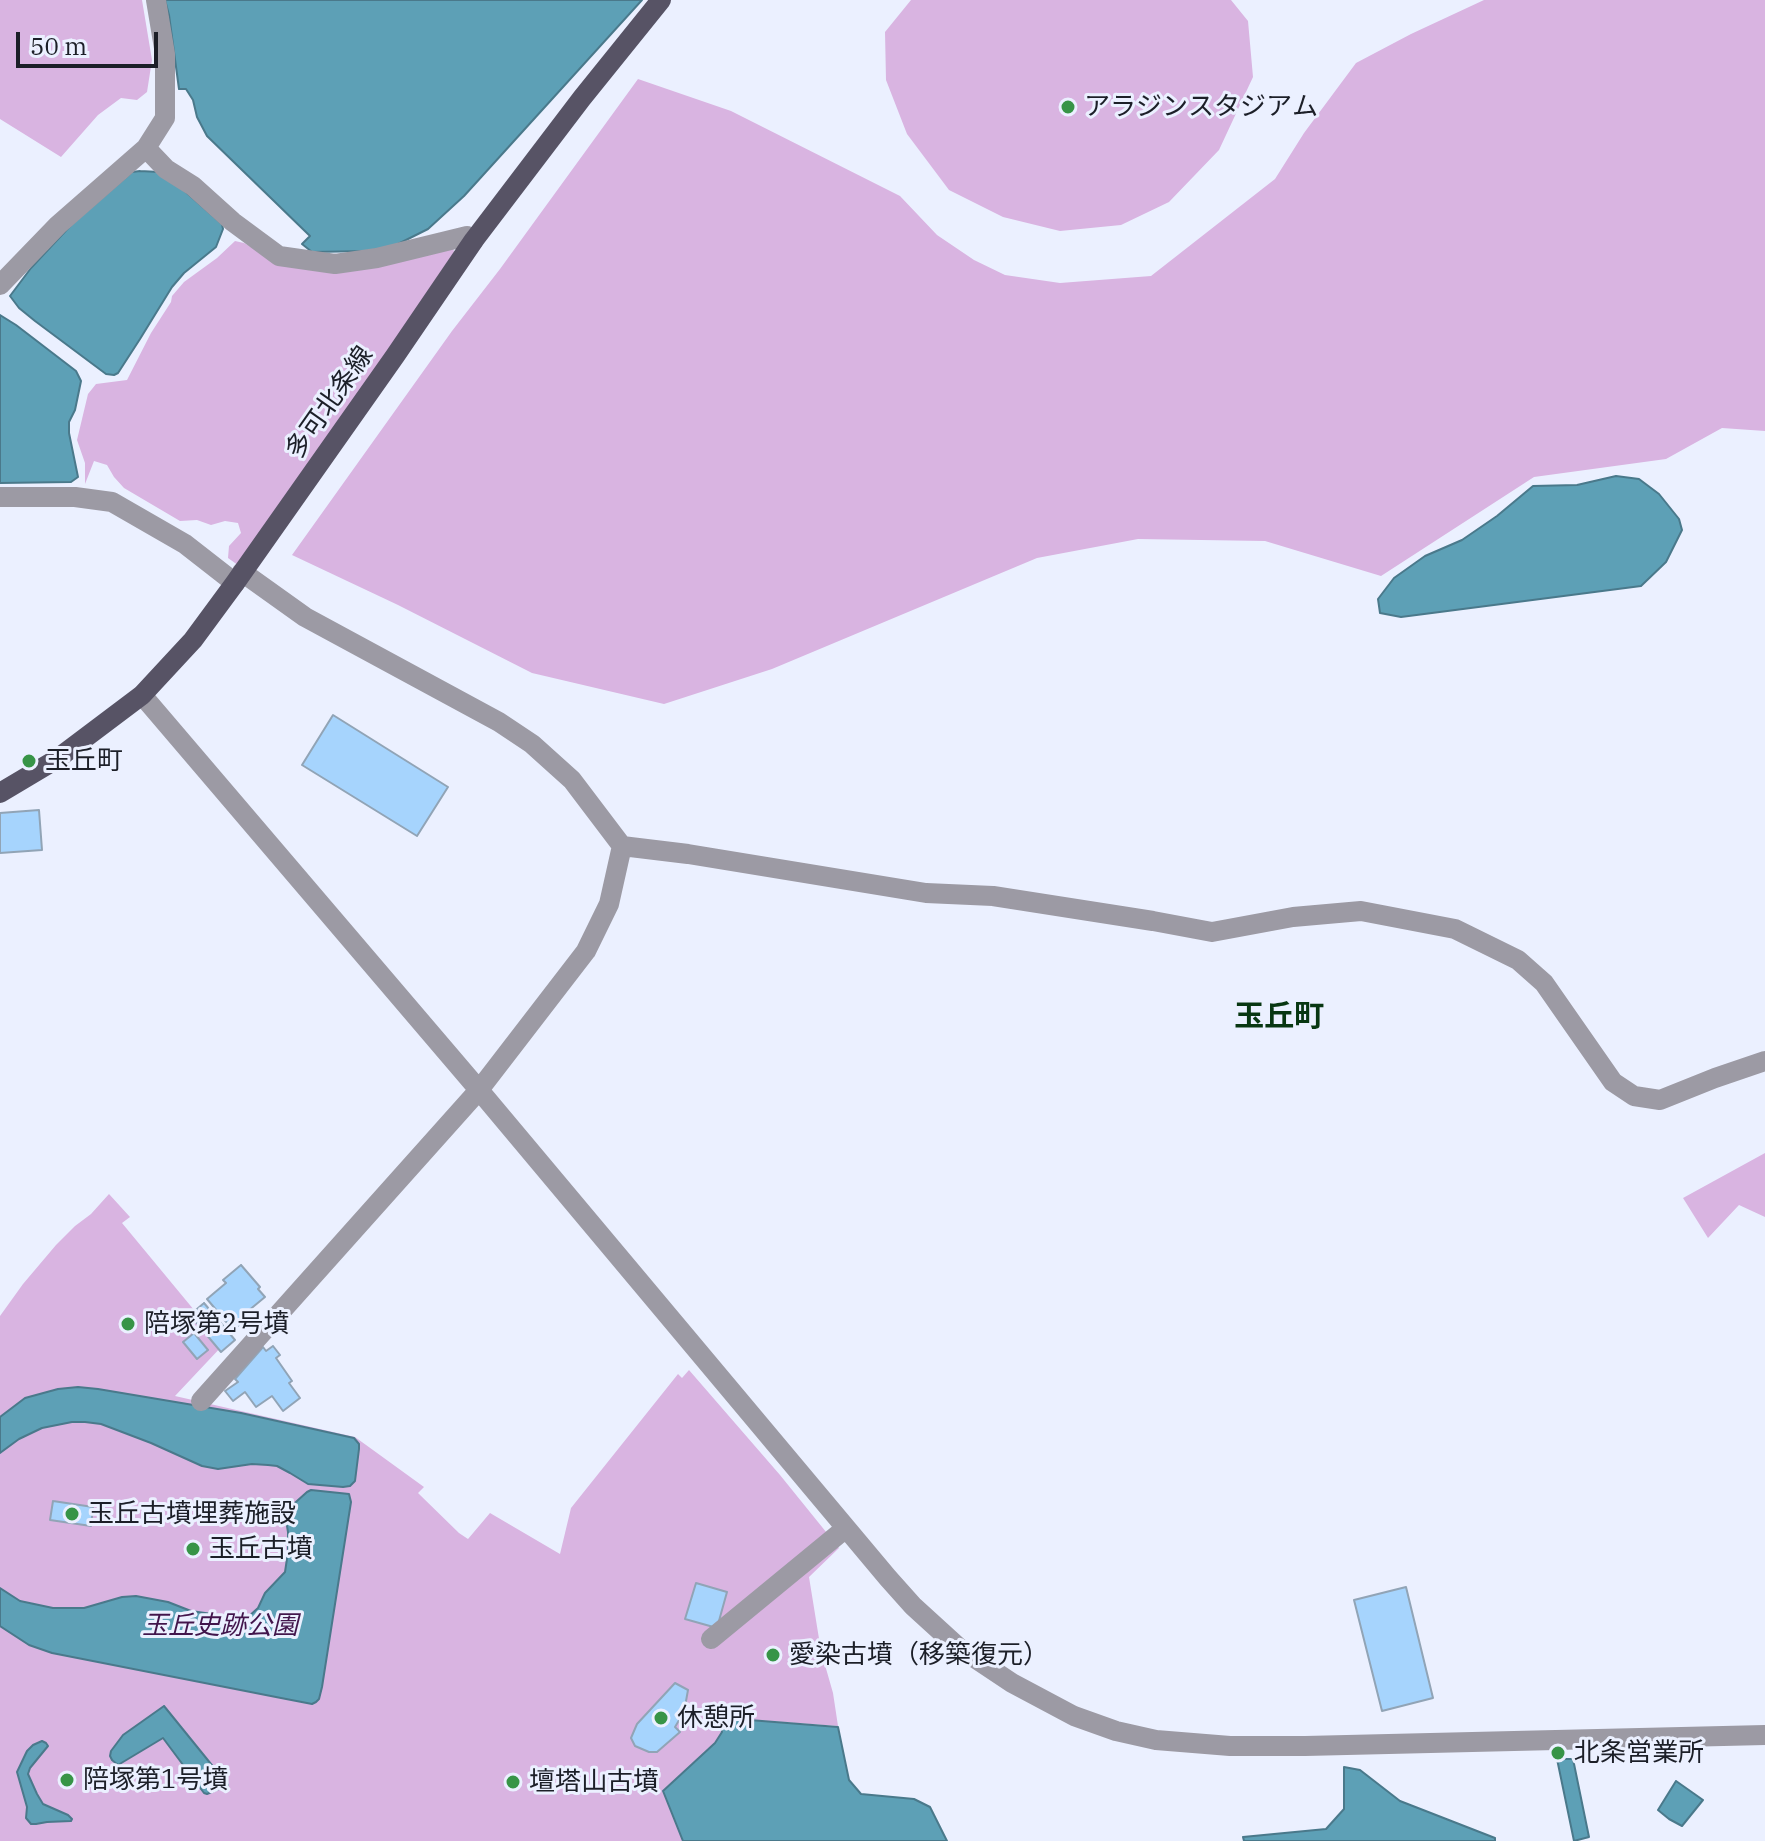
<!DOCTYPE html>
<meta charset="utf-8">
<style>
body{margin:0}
#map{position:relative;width:1765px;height:1841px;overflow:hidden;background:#ebf0ff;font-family:"IBM Plex Serif",serif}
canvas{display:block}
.scale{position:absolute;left:16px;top:32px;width:142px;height:36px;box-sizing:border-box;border:4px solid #1c1f28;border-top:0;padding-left:10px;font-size:24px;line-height:28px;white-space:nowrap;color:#1c1f28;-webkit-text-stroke:6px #ebf0ff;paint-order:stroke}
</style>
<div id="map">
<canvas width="1765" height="1841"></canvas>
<div class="scale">50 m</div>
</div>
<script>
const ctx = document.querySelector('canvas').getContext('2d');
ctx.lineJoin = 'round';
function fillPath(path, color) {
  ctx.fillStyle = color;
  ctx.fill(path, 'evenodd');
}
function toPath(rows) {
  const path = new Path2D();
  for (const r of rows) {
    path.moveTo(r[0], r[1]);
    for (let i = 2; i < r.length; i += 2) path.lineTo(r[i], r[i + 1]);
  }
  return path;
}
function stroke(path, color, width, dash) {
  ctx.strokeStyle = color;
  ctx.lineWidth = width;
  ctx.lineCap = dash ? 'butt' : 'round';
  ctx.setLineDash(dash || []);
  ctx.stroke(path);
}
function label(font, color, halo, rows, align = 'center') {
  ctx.font = font + ' "IBM Plex Serif","Noto Sans JP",serif';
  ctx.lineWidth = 6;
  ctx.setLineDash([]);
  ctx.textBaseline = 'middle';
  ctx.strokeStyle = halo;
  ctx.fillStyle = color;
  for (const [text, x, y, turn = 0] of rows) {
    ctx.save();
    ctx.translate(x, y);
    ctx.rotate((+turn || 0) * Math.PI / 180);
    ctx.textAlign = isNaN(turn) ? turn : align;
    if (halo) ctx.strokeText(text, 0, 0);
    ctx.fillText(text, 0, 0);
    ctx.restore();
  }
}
const green = toPath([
 [0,0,142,0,152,60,147,92,137,100,121,98,98,115,61,157,0,119],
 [911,0,1231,0,1248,21,1253,77,1219,150,1169,202,1121,225,1060,231,1003,217,949,190,907,134,886,80,885,32],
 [1484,0,1765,0,1765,431,1722,428,1666,459,1534,477,1381,576,1265,541,1138,539,1037,558,772,669,664,704,532,673,398,605,292,555,452,331,500,269,638,79,731,111,900,196,937,235,974,260,1005,275,1060,283,1151,276,1275,179,1304,133,1356,63,1411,34],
 [235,241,244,243,278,262,453,246,454,252,242,568,228,558,229,546,241,533,238,523,225,521,211,525,197,520,180,521,124,488,114,477,107,465,94,461,85,484,85,463,77,440,88,394,96,384,127,380,151,333,171,302,172,296,184,282,217,258],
 [1765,1153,1765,1217,1739,1205,1708,1238,1683,1198],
 [109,1194,130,1217,122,1223,223,1345,175,1396,355,1437,424,1487,418,1493,459,1533,468,1539,490,1513,560,1554,571,1508,678,1374,682,1378,689,1370,780,1475,839,1548,809,1577,821,1651,833,1693,838,1726,724,1718,720,1721,722,1732,715,1743,663,1791,683,1841,0,1841,0,1316,23,1284,56,1245,75,1226,91,1214]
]);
const water = toPath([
 [165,0,642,0,464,196,428,229,392,247,367,251,312,252,302,244,310,236,207,136,197,117,193,100,186,89,179,89,169,15,165,0],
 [140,171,159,172,170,178,222,224,223,229,216,247,184,273,172,287,140,339,118,373,114,375,106,374,35,321,19,308,10,296,31,268,72,224,132,172,140,171],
 [0,315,16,325,76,371,81,381,75,410,69,422,69,433,78,477,71,482,0,483,0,315],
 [1616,476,1639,479,1659,494,1679,519,1682,530,1666,562,1641,586,1401,617,1380,613,1378,599,1394,578,1425,556,1462,540,1497,516,1533,486,1577,485,1616,476],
 [78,1387,98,1389,241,1413,354,1438,359,1444,359,1449,355,1481,350,1486,343,1487,308,1484,290,1473,277,1466,268,1465,252,1464,218,1469,202,1466,151,1443,101,1424,85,1422,72,1422,42,1428,19,1439,0,1453,0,1417,25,1398,58,1389,78,1387],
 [311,1490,349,1494,351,1502,322,1687,319,1699,316,1702,312,1704,281,1698,52,1653,29,1645,0,1626,0,1588,20,1601,53,1608,84,1608,122,1597,136,1596,168,1602,191,1611,219,1615,233,1619,248,1617,258,1608,265,1593,285,1572,288,1552,288,1532,285,1514,287,1510,307,1492,311,1490],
 [164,1706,228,1785,207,1794,204,1793,163,1738,118,1765,112,1760,110,1756,111,1751,123,1735,164,1706],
 [724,1718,838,1727,849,1780,861,1794,914,1799,930,1807,947,1841,683,1841,663,1791,715,1743,722,1732,721,1722,724,1718],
 [42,1741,46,1743,48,1746,30,1768,28,1774,37,1794,43,1804,68,1815,72,1819,71,1821,47,1822,36,1824,31,1824,26,1818,27,1807,17,1772,27,1751,33,1745,42,1741],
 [1557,1759,1573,1759,1589,1837,1574,1841,1557,1759],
 [1344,1767,1360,1770,1400,1801,1495,1838,1495,1841,1244,1841,1243,1837,1326,1829,1344,1809,1344,1767],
 [1676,1781,1703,1800,1682,1826,1669,1819,1658,1810,1676,1781]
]);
const building = toPath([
 [333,715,448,787,417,836,302,765,333,715],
 [39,810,42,850,0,853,0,813,39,810],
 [241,1265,260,1287,258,1289,265,1297,242,1316,245,1320,233,1330,207,1299,226,1283,223,1280,241,1265],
 [204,1303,235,1340,221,1352,190,1315,204,1303],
 [194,1333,208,1350,197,1359,183,1342,194,1333],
 [273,1346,280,1355,276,1358,292,1381,289,1383,300,1398,283,1411,272,1396,256,1407,245,1392,233,1401,225,1391,238,1382,235,1379,263,1347,266,1351,273,1346],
 [53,1501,93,1507,91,1526,50,1520,53,1501],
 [696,1583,727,1592,717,1628,685,1619,696,1583],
 [1406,1587,1433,1698,1382,1711,1354,1600,1406,1587],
 [675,1683,688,1690,684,1712,675,1727,680,1732,657,1752,649,1752,635,1746,631,1738,637,1724,675,1683]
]);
const minor = toPath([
 [146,148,166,169,193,186,233,222,279,256,335,264,377,258,467,236,474,240],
 [0,285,58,225,146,148,165,118,165,54,156,0],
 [0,497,75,497,112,502,185,544,235,583],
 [242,572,305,617,499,722,532,744,572,780,622,846,688,854,926,893,993,896,1153,921,1212,932,1293,917,1361,911,1455,929,1518,960,1544,983,1613,1082,1634,1096,1660,1100,1715,1078,1765,1061],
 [142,695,479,1090,888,1578,913,1606,958,1647,1012,1683,1074,1716,1116,1731,1156,1740,1230,1746,1305,1746,1765,1735],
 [201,1401,479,1090,586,951,609,904,622,846],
 [711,1639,846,1528]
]);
const major = toPath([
 [0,793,57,759,142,695,193,640,235,583,395,356,474,240,582,98,661,0]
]);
const markers = [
 [1068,107,8,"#379447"],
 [29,761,8,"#379447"],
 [128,1324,8,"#379447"],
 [72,1514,8,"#379447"],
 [193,1549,8,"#379447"],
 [773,1655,8,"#379447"],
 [661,1718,8,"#379447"],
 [1558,1753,8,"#379447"],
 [67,1780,8,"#379447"],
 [513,1782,8,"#379447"]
];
const poiNames = [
 ["アラジンスタジアム",1084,107],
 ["玉丘町",45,761],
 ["陪塚第2号墳",144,1324],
 ["玉丘古墳埋葬施設",88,1514],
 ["玉丘古墳",209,1549],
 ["愛染古墳（移築復元）",789,1655],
 ["休憩所",677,1718],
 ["北条営業所",1574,1753],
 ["陪塚第1号墳",83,1780],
 ["壇塔山古墳",529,1782]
];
const streetNames = [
 ["多可北条線",330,403,-55]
];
const parkNames = [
 ["玉丘史跡公園",220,1626]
];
const quarterNames = [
 ["玉丘町",1279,1017]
];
fillPath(green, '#d9b4e1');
fillPath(water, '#5da0b6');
stroke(water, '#4a798b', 2);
fillPath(building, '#a6d4fd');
stroke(building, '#91a4b6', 2);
stroke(minor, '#9c9aa4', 20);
stroke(major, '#575365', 20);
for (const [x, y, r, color] of markers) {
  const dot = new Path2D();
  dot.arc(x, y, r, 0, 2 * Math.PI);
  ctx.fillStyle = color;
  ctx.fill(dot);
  stroke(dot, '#ebf0ff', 3);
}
label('26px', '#1c1f28', '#ebf0ff', poiNames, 'left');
label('26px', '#1c1f28', '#ebf0ff', streetNames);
label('italic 26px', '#42154c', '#ebf0ff', parkNames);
label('bold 30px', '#083712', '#ebf0ff', quarterNames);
</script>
